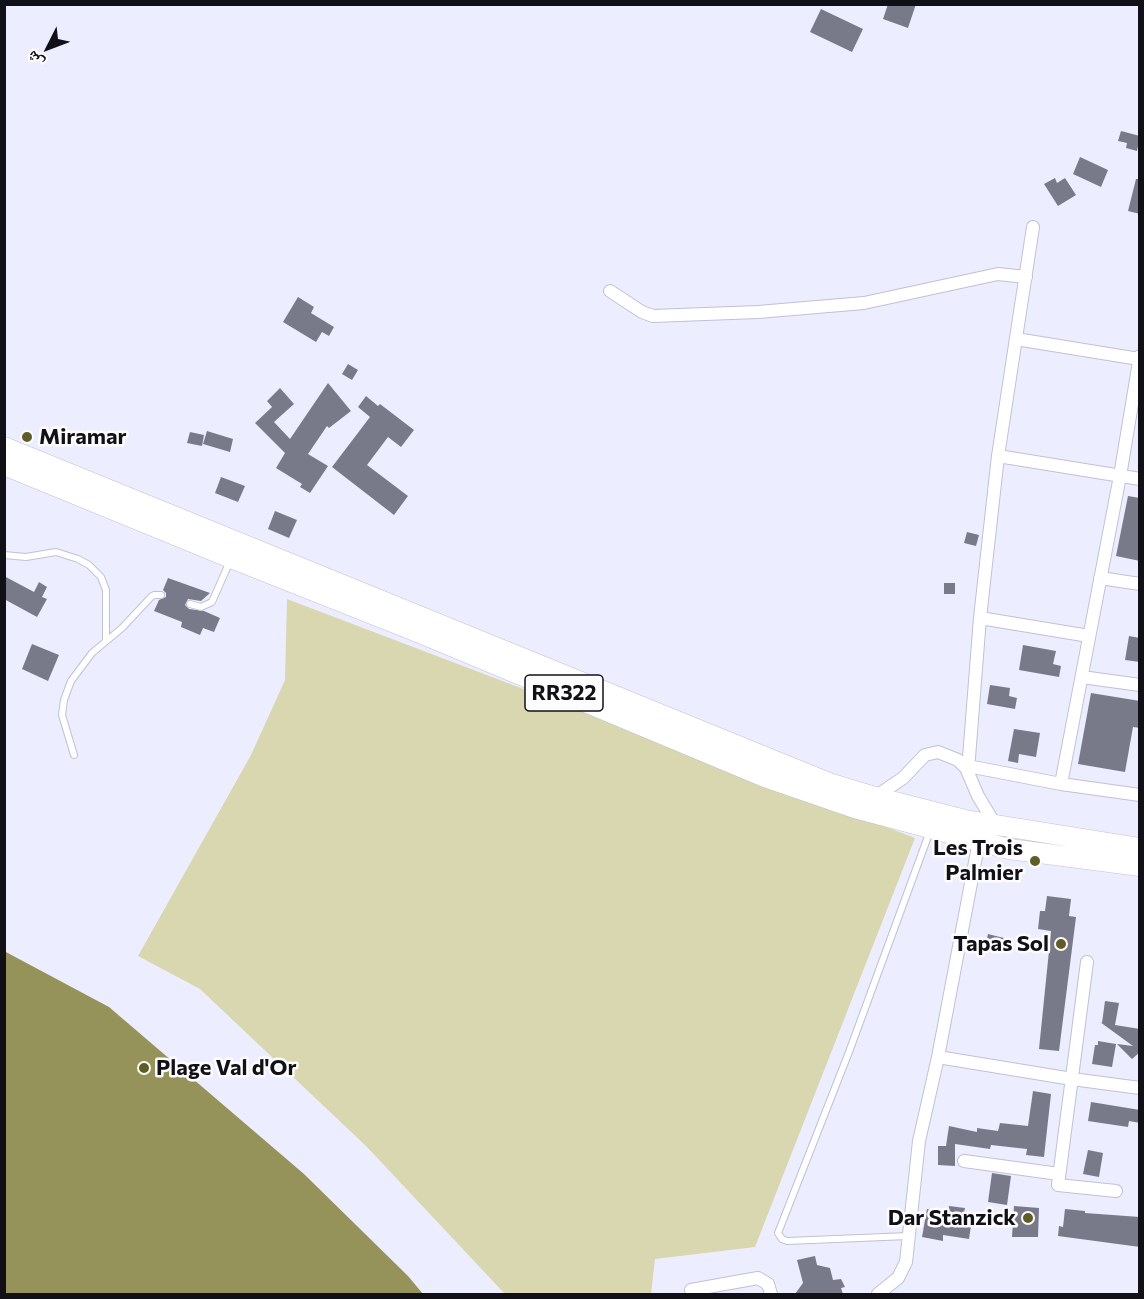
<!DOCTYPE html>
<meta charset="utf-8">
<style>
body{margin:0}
#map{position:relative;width:1144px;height:1299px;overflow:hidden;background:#eceeff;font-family:Commissioner,"Noto Naskh Arabic",sans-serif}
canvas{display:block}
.frame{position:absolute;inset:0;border:6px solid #101016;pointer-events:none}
.north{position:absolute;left:18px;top:18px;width:60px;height:60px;-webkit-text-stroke:4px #fcfcfc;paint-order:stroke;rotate:228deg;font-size:16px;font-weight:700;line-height:24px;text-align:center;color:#101016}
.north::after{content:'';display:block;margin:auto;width:21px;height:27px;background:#101016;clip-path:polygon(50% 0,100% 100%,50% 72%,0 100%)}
</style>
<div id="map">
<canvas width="1144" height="1299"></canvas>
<div class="frame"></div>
<div class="north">ش</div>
</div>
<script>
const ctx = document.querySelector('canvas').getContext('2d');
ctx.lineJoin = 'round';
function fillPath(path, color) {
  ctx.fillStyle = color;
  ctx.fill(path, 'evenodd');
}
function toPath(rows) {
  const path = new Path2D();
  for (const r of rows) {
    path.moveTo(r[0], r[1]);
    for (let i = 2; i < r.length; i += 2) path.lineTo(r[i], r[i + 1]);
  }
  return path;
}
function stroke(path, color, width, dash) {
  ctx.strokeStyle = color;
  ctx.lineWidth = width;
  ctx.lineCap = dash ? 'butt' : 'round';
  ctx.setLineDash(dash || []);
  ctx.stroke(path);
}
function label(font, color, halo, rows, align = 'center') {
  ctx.font = font + ' Commissioner,sans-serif';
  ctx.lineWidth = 5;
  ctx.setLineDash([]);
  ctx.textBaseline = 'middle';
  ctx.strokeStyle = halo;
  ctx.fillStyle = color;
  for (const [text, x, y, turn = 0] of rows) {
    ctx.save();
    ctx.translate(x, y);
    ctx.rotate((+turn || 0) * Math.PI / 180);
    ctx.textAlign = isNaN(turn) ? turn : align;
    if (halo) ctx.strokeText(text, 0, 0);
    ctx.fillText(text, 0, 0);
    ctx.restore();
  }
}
const green = toPath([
 [287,599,915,838,755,1247,655,1259,651,1294,505,1294,366,1146,200,989,138,956,251,755,285,680]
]);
const water = toPath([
 [4,951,109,1007,304,1174,408,1276,423,1294,5,1294]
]);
const building = toPath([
 [888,4,916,4,908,28,883,19],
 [821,9,863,29,852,52,810,32],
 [1121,131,1140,136,1137,151,1126,148,1127,143,1118,141],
 [1080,157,1108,170,1101,187,1073,174],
 [1055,178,1057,183,1065,178,1076,195,1058,206,1044,184],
 [1136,179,1140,179,1140,214,1128,211],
 [298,297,314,307,311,313,334,327,329,336,322,332,316,342,283,322],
 [348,364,358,370,352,380,342,374],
 [328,383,351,411,329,428,327,426,308,454,328,466,310,493,300,487,302,484,276,468,285,453,255,423,272,407,267,401,280,388,294,404,274,422,290,439],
 [366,396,378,406,380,404,414,430,401,447,388,437,367,465,408,496,394,515,332,467,370,417,358,407],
 [207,431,233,439,230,452,203,444],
 [190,432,204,435,202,446,187,443],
 [221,477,245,486,238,502,215,493],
 [1128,496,1140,498,1140,561,1116,556],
 [275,511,297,520,289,538,268,529],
 [967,532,979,535,976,546,964,543],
 [4,576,34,592,39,582,47,587,42,597,47,599,37,617,4,599],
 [168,578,210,593,201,601,188,599,185,605,189,609,204,611,220,618,214,632,203,628,200,635,181,627,182,622,154,611,159,600,166,597,166,593,163,590],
 [944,583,955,583,955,594,944,594],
 [1129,636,1140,638,1140,662,1125,660],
 [32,644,59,655,48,681,22,669],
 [1023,645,1056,651,1053,664,1061,666,1059,677,1019,670],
 [990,685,1010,688,1009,696,1017,698,1015,709,987,704],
 [1091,693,1140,701,1140,728,1133,727,1125,772,1078,764],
 [1014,729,1040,733,1036,757,1019,754,1018,763,1008,761],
 [1047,896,1071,899,1069,916,1076,917,1059,1051,1039,1049,1051,931,1038,929,1040,911,1045,911],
 [988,934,1004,938,1002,949,985,946],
 [1105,1001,1119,1003,1115,1025,1140,1029,1140,1052,1132,1059,1117,1044,1133,1046,1100,1022,1102,1023],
 [1098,1041,1116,1044,1112,1067,1092,1064,1095,1045,1098,1045],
 [1033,1091,1051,1094,1044,1157,1026,1155,1027,1149,991,1145,990,1149,955,1144,955,1166,938,1165,938,1146,946,1146,949,1126,977,1132,977,1128,998,1131,1000,1123,1028,1126],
 [1091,1102,1140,1110,1140,1123,1129,1121,1128,1127,1088,1121],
 [1088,1150,1103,1153,1099,1177,1083,1174],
 [992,1173,1011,1176,1007,1205,988,1202],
 [949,1206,965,1208,963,1218,972,1219,969,1239,943,1235,943,1241,922,1237,927,1209,948,1213],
 [1014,1206,1039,1208,1038,1237,1012,1237],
 [1065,1209,1085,1211,1085,1213,1140,1217,1140,1247,1058,1236,1059,1226,1063,1227],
 [815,1256,817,1265,830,1268,833,1280,841,1279,845,1287,841,1288,843,1294,795,1294,803,1283,797,1260]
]);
const lane = toPath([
 [4,555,26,557,56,552,78,559,89,565,101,577,106,590,106,641],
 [190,604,201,607,212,602,230,561],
 [74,755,62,715,64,700,71,681,92,653,122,628,151,597,154,595,161,595],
 [908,1236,787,1241,782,1239,778,1233,849,1052,930,831]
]);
const street = toPath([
 [610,291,642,312,653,316,758,312,864,303,998,274,1026,277],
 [1016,339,1139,359],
 [998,456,1140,479],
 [1100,578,1140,584],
 [980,618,1089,636],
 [1082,677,1140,685],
 [968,766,1061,784,1140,795],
 [968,770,980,618,998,456,1033,227],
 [1061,784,1120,476,1140,356],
 [875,797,903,778,925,755,938,752,958,760,966,768,978,796,996,826],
 [1087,962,1058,1185,1116,1191],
 [938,1057,1072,1079,1140,1088],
 [964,1161,1059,1174],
 [691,1290,758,1278,768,1284,771,1294],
 [878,1294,898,1278,906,1262,919,1141,938,1057,979,841]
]);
const primary = toPath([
 [4,447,829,783,875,797,965,820,1140,848],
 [4,465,231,558,420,633,765,777,855,808,1009,849,1140,866]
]);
const markers = [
 [27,437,6,"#5f5c28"],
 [1035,861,6,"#5f5c28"],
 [1061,944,6,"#5f5c28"],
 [144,1068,6,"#5f5c28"],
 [1028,1218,6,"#5f5c28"]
];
const shields = [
 [564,693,78]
];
const shieldNames = [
 ["RR322",564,693]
];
const poiNames = [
 ["Miramar",39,437,"left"],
 ["Les Trois",1023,848],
 ["Palmier",1023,873],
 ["Tapas Sol",1049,944],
 ["Plage Val d'Or",156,1068,"left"],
 ["Dar Stanzick",1016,1218]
];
fillPath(green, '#d8d7b0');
fillPath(water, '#96935a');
fillPath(building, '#797a89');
stroke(lane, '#c0c1d2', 8);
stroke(street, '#c0c1d2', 14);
stroke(primary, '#c0c1d2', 21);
stroke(lane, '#fff', 6);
stroke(street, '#fff', 12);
stroke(primary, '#fff', 20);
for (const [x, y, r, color] of markers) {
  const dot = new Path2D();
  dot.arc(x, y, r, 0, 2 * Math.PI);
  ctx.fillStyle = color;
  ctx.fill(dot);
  stroke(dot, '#fcfcfc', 2);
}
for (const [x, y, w] of shields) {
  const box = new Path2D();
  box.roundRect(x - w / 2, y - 18, w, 36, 4.5);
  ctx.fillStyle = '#fcfcfc';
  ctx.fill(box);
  stroke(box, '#101016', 1.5);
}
label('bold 21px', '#101016', null, shieldNames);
label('bold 22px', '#101016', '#fcfcfc', poiNames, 'right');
</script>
